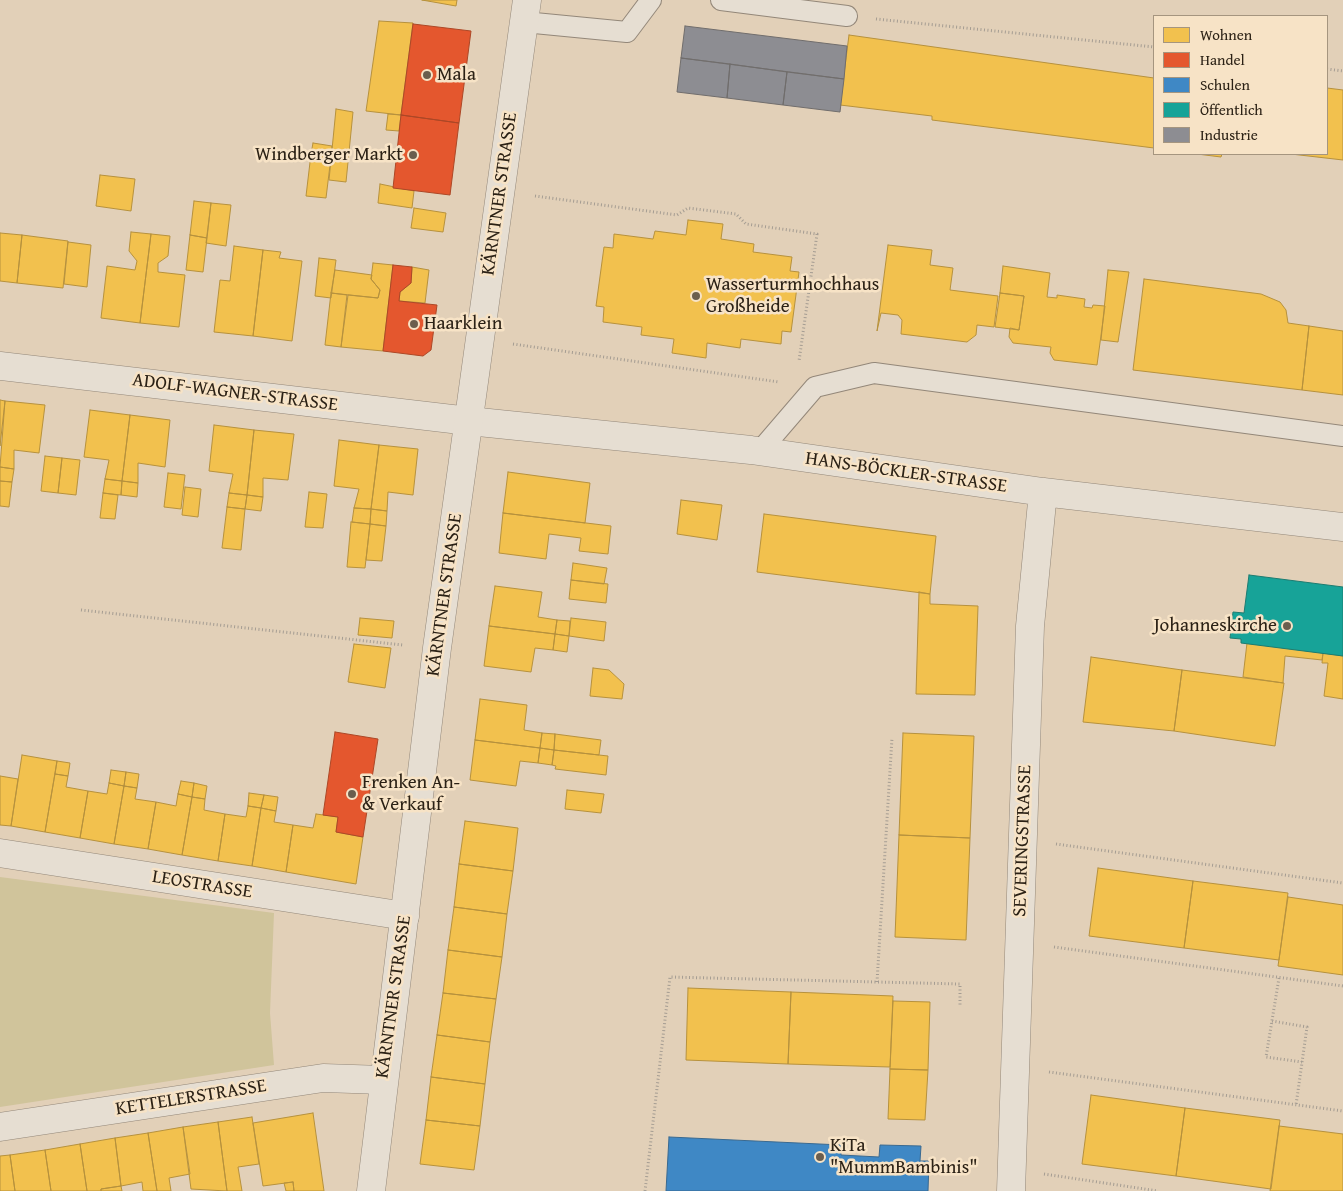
<!DOCTYPE html>
<meta charset="utf-8">
<style>
body{margin:0}
#map{position:relative;width:1343px;height:1191px;overflow:hidden;background:#e2d0b8;font-family:"Gentium Book Plus",serif}
canvas{display:block}
.legend{position:absolute;left:1153px;top:15px;width:175px;height:140px;box-sizing:border-box;background:#f7e3c6;border:1px solid #a5957f;margin:0;padding:6px 9px;list-style:none;font-size:15px;color:#2b2115}
.legend li{display:flex;align-items:center;gap:10px;height:25px}
.legend b{width:25px;border:1px solid #a5957f}
</style>
<div id="map">
<canvas width="1343" height="1191"></canvas>
<ul class="legend">
<li><b style="height:14px;background:#f2c14e"></b>Wohnen</li>
<li><b style="height:14px;background:#e4572e"></b>Handel</li>
<li><b style="height:14px;background:#3f88c5"></b>Schulen</li>
<li><b style="height:14px;background:#17a398"></b>Öffentlich</li>
<li><b style="height:14px;background:#8d8d92"></b>Industrie</li>
</ul>
</div>
<script>
const ctx = document.querySelector('canvas').getContext('2d');
ctx.lineJoin = 'round';
function fillPath(path, color) {
  ctx.fillStyle = color;
  ctx.fill(path, 'evenodd');
}
function toPath(rows) {
  const path = new Path2D();
  for (const r of rows) {
    path.moveTo(r[0], r[1]);
    for (let i = 2; i < r.length; i += 2) path.lineTo(r[i], r[i + 1]);
  }
  return path;
}
function stroke(path, color, width, dash) {
  ctx.strokeStyle = color;
  ctx.lineWidth = width;
  ctx.lineCap = dash ? 'butt' : 'round';
  ctx.setLineDash(dash || []);
  ctx.stroke(path);
}
function label(font, color, halo, rows, align = 'center') {
  ctx.font = font + ' "Gentium Book Plus",serif';
  ctx.lineWidth = 5;
  ctx.setLineDash([]);
  ctx.textBaseline = 'middle';
  ctx.strokeStyle = halo;
  ctx.fillStyle = color;
  for (const [text, x, y, turn = 0] of rows) {
    ctx.save();
    ctx.translate(x, y);
    ctx.rotate((+turn || 0) * Math.PI / 180);
    ctx.textAlign = isNaN(turn) ? turn : align;
    if (halo) ctx.strokeText(text, 0, 0);
    ctx.fillText(text, 0, 0);
    ctx.restore();
  }
}
const green = toPath([
 [0,877,274,913,270,1013,274,1065,0,1107]
]);
const homes = toPath([
 [422,0,457,0,456,6,422,0],
 [379,21,413,23,401,115,366,111,379,21],
 [849,35,1154,78,1154,148,932,120,932,116,840,105,849,35],
 [1327,88,1343,90,1343,160,1291,154,1327,154,1327,88],
 [336,109,353,112,346,182,329,180,336,109],
 [388,114,401,115,399,131,386,130,388,114],
 [313,143,332,146,331,157,311,154,313,143],
 [311,154,331,157,326,198,306,196,311,154],
 [1197,154,1222,154,1221,157,1197,154],
 [100,175,135,179,131,211,96,206,100,175],
 [380,184,414,191,412,208,378,203,380,184],
 [194,201,211,203,207,238,190,235,194,201],
 [211,203,231,205,226,246,206,243,211,203],
 [414,208,446,213,443,232,411,228,414,208],
 [688,220,723,224,721,239,754,244,753,252,792,257,790,271,799,272,791,332,782,331,781,344,741,339,740,348,707,343,706,358,672,353,674,339,641,335,642,327,603,322,604,307,596,306,604,247,613,248,614,234,653,239,655,231,686,235,688,220],
 [131,232,151,234,140,323,101,318,107,266,135,270,137,261,129,251,131,232],
 [0,233,22,235,17,283,0,281,0,233],
 [151,234,170,236,168,256,158,263,158,272,185,275,179,327,140,323,151,234],
 [22,235,68,241,63,288,17,283,22,235],
 [190,235,207,238,203,272,186,270,190,235],
 [68,242,91,245,87,287,64,284,68,242],
 [888,245,932,250,930,265,953,268,950,290,998,296,994,327,977,325,976,335,967,342,901,334,902,320,898,315,881,313,877,331,888,245],
 [234,246,263,250,253,336,214,332,220,280,230,281,234,246],
 [263,250,281,252,279,258,302,261,292,341,253,336,263,250],
 [319,258,336,260,331,298,315,296,319,258],
 [373,263,393,265,383,351,341,347,348,295,378,298,380,290,371,279,373,263],
 [1003,266,1050,273,1047,297,1057,298,1057,295,1085,299,1084,307,1092,308,1093,305,1105,306,1097,365,1054,360,1050,353,1051,347,1013,343,1009,337,1010,328,1019,330,1024,296,1000,293,1003,266],
 [412,267,429,270,425,303,399,301,400,292,411,283,412,267],
 [335,270,372,275,371,279,380,290,378,298,331,293,335,270],
 [1108,270,1129,272,1118,342,1101,340,1108,270],
 [1144,279,1261,294,1280,302,1286,310,1288,323,1309,326,1302,390,1133,370,1144,279],
 [331,293,347,295,341,347,325,345,331,293],
 [1000,293,1024,296,1019,330,995,327,1000,293],
 [1309,326,1343,331,1343,395,1302,390,1309,326],
 [0,400,5,401,0,446,0,400],
 [5,401,45,405,39,453,14,450,14,469,0,467,5,401],
 [90,410,130,415,122,481,105,479,109,460,84,457,90,410],
 [130,415,170,420,165,467,138,463,138,483,122,481,130,415],
 [214,425,254,430,247,495,229,493,233,474,209,471,214,425],
 [254,430,294,434,288,480,263,478,263,497,247,495,254,430],
 [339,440,379,445,371,509,354,508,359,489,334,486,339,440],
 [379,445,418,449,413,495,388,492,387,511,371,509,379,445],
 [45,456,62,458,58,493,41,491,45,456],
 [62,458,80,460,76,495,58,493,62,458],
 [0,467,14,469,12,482,0,481,0,467],
 [508,472,590,483,585,523,503,513,508,472],
 [168,473,185,475,181,509,164,507,168,473],
 [105,479,122,481,121,495,103,493,105,479],
 [0,481,12,482,9,507,0,506,0,481],
 [122,481,138,483,137,497,121,495,122,481],
 [185,487,201,489,198,517,182,515,185,487],
 [309,492,327,494,323,528,305,527,309,492],
 [103,493,118,495,115,519,100,518,103,493],
 [229,493,247,495,245,509,227,507,229,493],
 [247,495,263,497,261,511,245,509,247,495],
 [681,500,722,505,717,540,677,534,681,500],
 [227,507,245,509,241,550,222,548,227,507],
 [354,508,371,509,370,524,352,522,354,508],
 [371,509,387,511,386,526,370,524,371,509],
 [503,513,611,526,608,554,579,551,581,538,549,534,546,559,499,553,503,513],
 [764,514,936,536,930,594,757,572,764,514],
 [351,522,370,524,365,568,347,567,351,522],
 [370,524,386,526,382,561,366,560,370,524],
 [573,563,607,568,604,584,571,580,573,563],
 [571,580,608,584,606,603,569,599,571,580],
 [495,586,542,592,538,617,557,620,555,634,489,626,495,586],
 [919,592,930,594,930,604,978,606,975,695,916,694,919,592],
 [360,618,394,621,392,638,358,635,360,618],
 [571,618,606,622,604,641,569,636,571,618],
 [557,620,570,621,569,636,555,634,557,620],
 [489,626,555,634,553,650,535,648,531,672,484,666,489,626],
 [555,634,569,636,567,652,553,650,555,634],
 [1247,643,1323,653,1322,660,1285,656,1283,683,1243,677,1247,643],
 [354,644,391,648,385,688,348,682,354,644],
 [1323,653,1343,656,1343,699,1324,696,1328,663,1322,663,1323,653],
 [1091,657,1182,670,1174,731,1083,722,1091,657],
 [593,668,609,670,624,684,622,699,590,696,593,668],
 [1182,670,1284,683,1275,746,1174,731,1182,670],
 [480,699,527,705,524,730,542,733,540,748,475,740,480,699],
 [542,733,555,734,554,750,540,748,542,733],
 [903,733,974,736,970,838,899,835,903,733],
 [555,734,601,740,599,755,554,750,555,734],
 [475,740,540,748,538,763,520,761,516,786,470,780,475,740],
 [540,748,554,750,552,765,538,763,540,748],
 [554,750,608,756,606,775,555,769,556,766,552,765,554,750],
 [22,755,57,761,45,832,11,826,22,755],
 [57,761,70,763,68,776,55,774,57,761],
 [111,770,126,772,124,786,109,783,111,770],
 [126,772,139,774,137,788,124,786,126,772],
 [55,774,68,776,66,787,88,791,80,838,45,832,55,774],
 [0,776,18,779,11,826,0,825,0,776],
 [181,781,194,783,192,797,178,794,181,781],
 [109,783,124,786,114,844,80,838,88,791,107,794,109,783],
 [194,783,207,786,205,799,192,797,194,783],
 [124,786,137,788,135,799,156,802,148,849,114,844,124,786],
 [567,790,604,794,601,813,565,809,567,790],
 [249,793,264,795,261,808,248,806,249,793],
 [178,794,192,797,182,855,148,849,156,802,176,806,178,794],
 [264,795,278,797,276,811,261,808,264,795],
 [192,797,205,799,204,810,225,814,218,861,182,855,192,797],
 [248,806,261,808,252,866,218,861,225,814,246,817,248,806],
 [261,808,276,811,274,822,293,825,286,872,252,866,261,808],
 [316,814,338,817,336,832,363,837,356,884,286,872,293,825,313,828,316,814],
 [465,821,518,828,513,871,459,864,465,821],
 [899,835,970,838,966,940,895,937,899,835],
 [459,864,513,871,507,914,454,907,459,864],
 [1098,868,1193,881,1184,948,1089,936,1098,868],
 [1193,881,1288,893,1279,960,1184,948,1193,881],
 [1288,897,1343,905,1343,975,1278,966,1288,897],
 [454,907,507,914,502,957,448,950,454,907],
 [448,950,502,957,496,999,443,993,448,950],
 [688,988,791,992,788,1064,686,1060,688,988],
 [791,992,893,996,890,1067,788,1064,791,992],
 [443,993,496,999,490,1042,437,1035,443,993],
 [893,1001,930,1002,928,1070,890,1069,893,1001],
 [437,1035,490,1042,485,1084,431,1077,437,1035],
 [890,1069,928,1070,925,1120,888,1119,890,1069],
 [431,1077,485,1084,480,1126,426,1120,431,1077],
 [1091,1095,1185,1108,1176,1176,1082,1164,1091,1095],
 [1185,1108,1280,1120,1271,1189,1176,1176,1185,1108],
 [313,1113,324,1191,294,1191,293,1182,263,1186,253,1123,313,1113],
 [252,1117,259,1164,238,1167,242,1191,227,1191,218,1122,252,1117],
 [426,1120,480,1126,474,1170,420,1164,426,1120],
 [218,1122,227,1191,191,1189,183,1127,218,1122],
 [1279,1126,1343,1134,1343,1191,1270,1191,1279,1126],
 [183,1127,190,1174,169,1178,171,1191,157,1191,148,1133,183,1127],
 [148,1133,157,1191,143,1191,142,1182,121,1186,115,1138,148,1133],
 [115,1138,121,1186,101,1189,101,1191,87,1191,80,1144,115,1138],
 [80,1144,87,1191,51,1191,45,1150,80,1144],
 [45,1150,51,1191,15,1191,10,1155,45,1150],
 [10,1155,15,1191,0,1191,0,1156,10,1155],
 [293,1182,294,1191,286,1191,284,1183,293,1182],
 [121,1186,122,1191,101,1191,101,1189,121,1186]
]);
const shops = toPath([
 [413,24,471,31,459,123,401,115,413,24],
 [401,115,459,123,450,195,393,188,401,115],
 [393,265,412,267,411,283,400,292,399,301,437,305,431,350,423,356,383,351,393,265],
 [335,732,378,739,363,837,336,832,338,817,323,815,335,732]
]);
const schools = toPath([
 [669,1137,841,1145,841,1155,879,1157,880,1145,921,1146,920,1161,929,1161,928,1191,666,1191,669,1137]
]);
const public = toPath([
 [1249,575,1343,587,1343,656,1241,643,1241,639,1230,638,1233,612,1244,613,1249,575]
]);
const industry = toPath([
 [685,26,847,46,844,79,681,58,685,26],
 [681,58,730,64,727,98,677,92,681,58],
 [730,64,787,72,783,105,727,98,730,64],
 [787,72,844,79,840,112,783,105,787,72]
]);
const path = toPath([
 [876,19,1154,47],
 [1327,69,1343,71],
 [535,196,677,215,688,208,736,214,746,224,817,234,799,361],
 [513,344,779,382],
 [81,610,403,645],
 [1056,844,1343,883],
 [1054,947,1343,986],
 [1279,978,1266,1057,1302,1062],
 [877,982,892,738],
 [1272,1021,1307,1027,1296,1105],
 [1049,1072,1343,1111],
 [1044,1174,1158,1191],
 [645,1191,670,977,960,984,960,1006]
]);
const service = toPath([
 [721,0,847,16],
 [524,22,627,32,651,0],
 [760,451,815,387,874,373,1343,436]
]);
const minor = toPath([
 [0,366,469,421,751,450,1043,492,1343,527],
 [0,853,405,916],
 [0,1127,323,1078,383,1080],
 [1011,1191,1030,626,1043,492]
]);
const tertiary = toPath([
 [371,1191,437,648,527,0]
]);
const markers = [
 [427,75,5,"#6b5e4e"],
 [413,155,5,"#6b5e4e"],
 [696,296,5,"#6b5e4e"],
 [414,324,5,"#6b5e4e"],
 [1287,626,5,"#6b5e4e"],
 [352,794,5,"#6b5e4e"],
 [820,1157,5,"#6b5e4e"]
];
const poiNames = [
 ["Mala",437,75],
 ["Windberger Markt",403,155,"right"],
 ["Wasserturmhochhaus",706,285],
 ["Großheide",706,307],
 ["Haarklein",424,324],
 ["Johanneskirche",1277,626,"right"],
 ["Frenken An-",362,783],
 ["& Verkauf",362,805],
 ["KiTa",830,1146],
 ["\"MummBambinis\"",830,1168]
];
const streetNames = [
 ["KÄRNTNER STRASSE",500,194,-82],
 ["ADOLF-WAGNER-STRASSE",235,393,7],
 ["HANS-BÖCKLER-STRASSE",906,473,8],
 ["KÄRNTNER STRASSE",445,595,-82],
 ["SEVERINGSTRASSE",1023,841,-88],
 ["LEOSTRASSE",202,885,9],
 ["KÄRNTNER STRASSE",394,997,-82],
 ["KETTELERSTRASSE",191,1098,-9]
];
fillPath(green, '#d0c49b');
fillPath(homes, '#f2c14e');
stroke(homes, '#b6913d', 1);
fillPath(shops, '#e4572e');
stroke(shops, '#ac4726', 1);
fillPath(schools, '#3f88c5');
stroke(schools, '#396990', 1);
fillPath(public, '#17a398');
stroke(public, '#1d7c71', 1);
fillPath(industry, '#8d8d92');
stroke(industry, '#706d6c', 1);
stroke(service, '#938779', 22);
stroke(minor, '#938779', 29);
stroke(tertiary, '#938779', 29);
stroke(path, '#a49c92', 3, [1, 2.5]);
stroke(service, '#e6ded2', 20);
stroke(minor, '#e6ded2', 28);
stroke(tertiary, '#e6ded2', 28);
for (const [x, y, r, color] of markers) {
  const dot = new Path2D();
  dot.arc(x, y, r, 0, 2 * Math.PI);
  ctx.fillStyle = color;
  ctx.fill(dot);
  stroke(dot, '#f7e3c6', 2);
}
label('19px', '#2b2115', '#f7e3c6', poiNames, 'left');
label('19px', '#2b2115', '#f7e3c6', streetNames);
</script>
